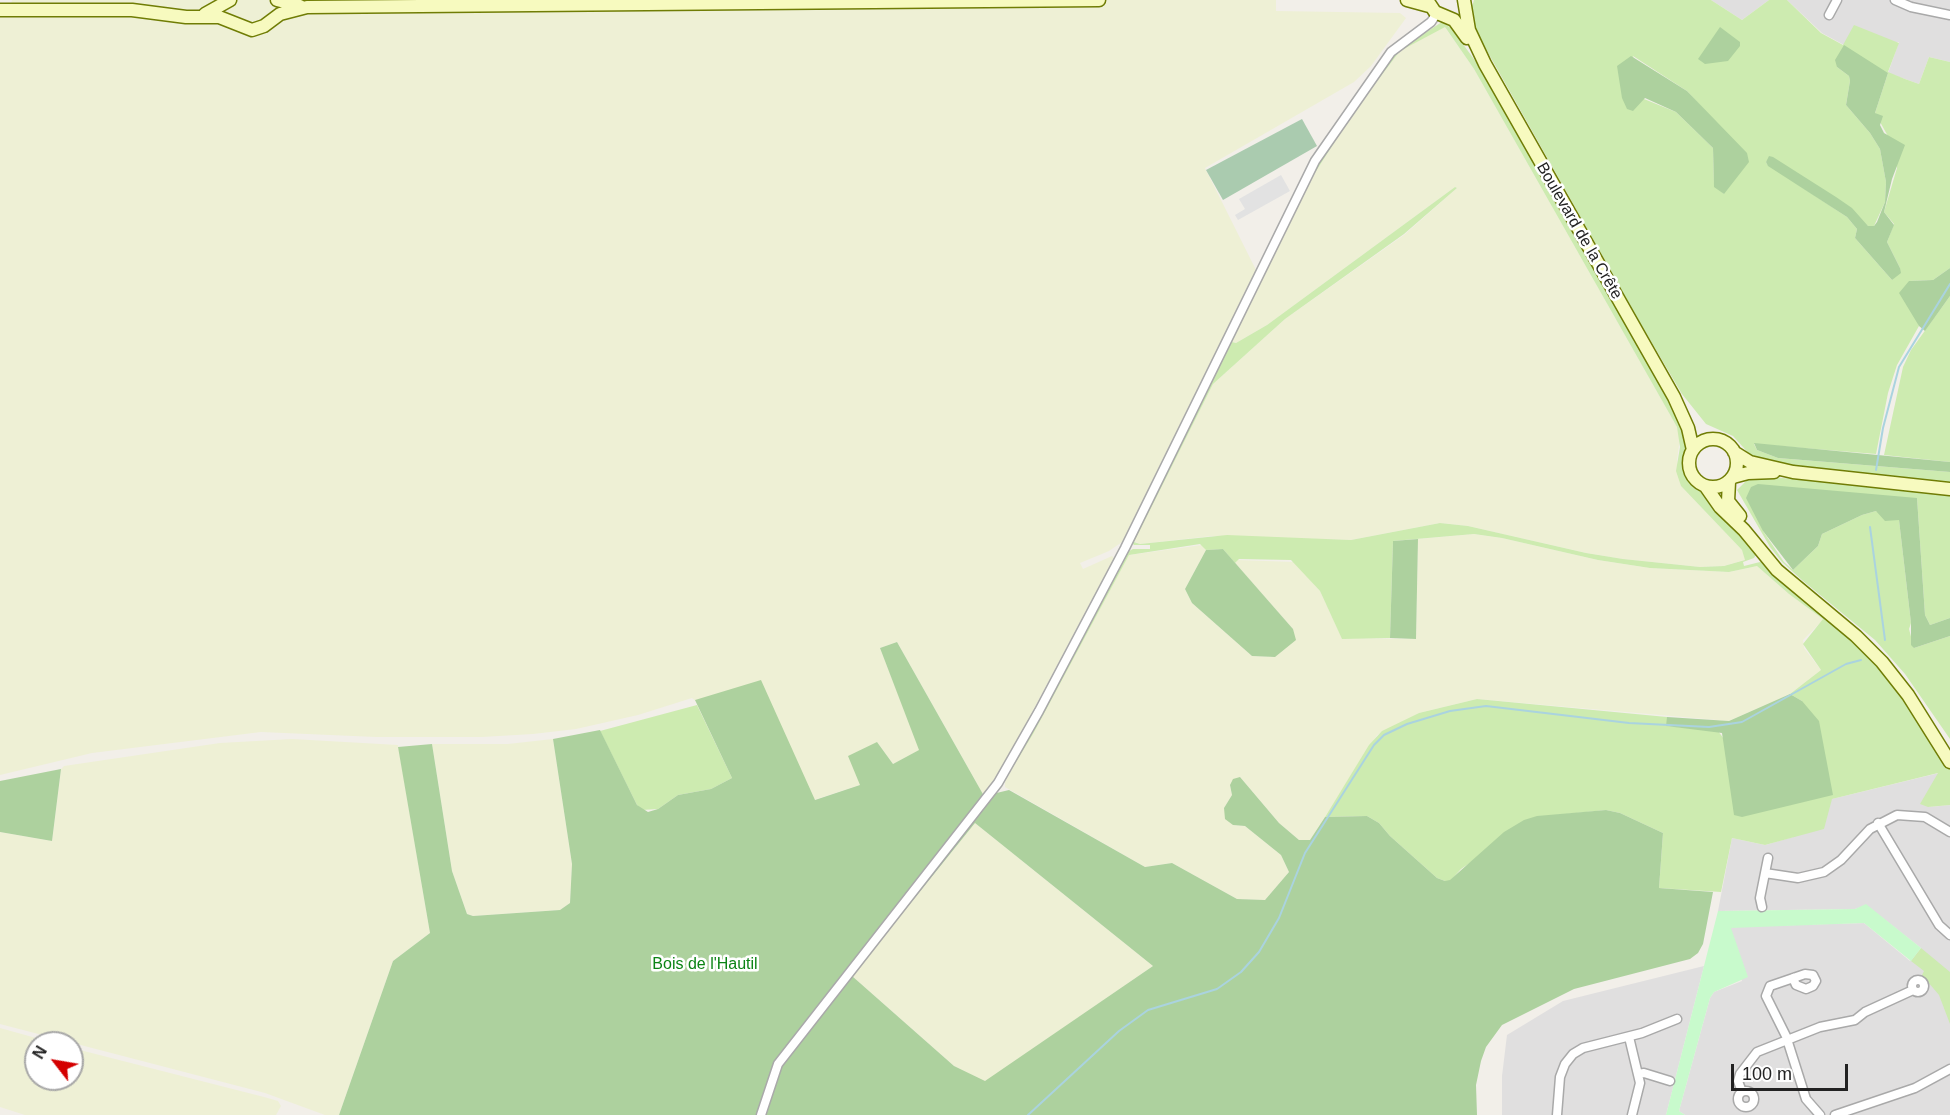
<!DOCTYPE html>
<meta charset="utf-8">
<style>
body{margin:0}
#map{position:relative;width:1950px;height:1115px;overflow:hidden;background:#f2efe9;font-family:Helvetica,sans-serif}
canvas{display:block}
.north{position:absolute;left:24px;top:1031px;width:60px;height:60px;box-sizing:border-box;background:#fff;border:2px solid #a7a7a7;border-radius:50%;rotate:301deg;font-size:16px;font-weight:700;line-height:24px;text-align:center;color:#222}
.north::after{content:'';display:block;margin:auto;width:21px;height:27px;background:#d40000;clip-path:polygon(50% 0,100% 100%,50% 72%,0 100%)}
.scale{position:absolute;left:1731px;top:1064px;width:117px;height:27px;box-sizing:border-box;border:3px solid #222;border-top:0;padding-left:8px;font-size:18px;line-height:21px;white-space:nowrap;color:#222;-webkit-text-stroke:4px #fff;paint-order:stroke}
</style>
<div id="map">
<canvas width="1950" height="1115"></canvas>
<div class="north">N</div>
<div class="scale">100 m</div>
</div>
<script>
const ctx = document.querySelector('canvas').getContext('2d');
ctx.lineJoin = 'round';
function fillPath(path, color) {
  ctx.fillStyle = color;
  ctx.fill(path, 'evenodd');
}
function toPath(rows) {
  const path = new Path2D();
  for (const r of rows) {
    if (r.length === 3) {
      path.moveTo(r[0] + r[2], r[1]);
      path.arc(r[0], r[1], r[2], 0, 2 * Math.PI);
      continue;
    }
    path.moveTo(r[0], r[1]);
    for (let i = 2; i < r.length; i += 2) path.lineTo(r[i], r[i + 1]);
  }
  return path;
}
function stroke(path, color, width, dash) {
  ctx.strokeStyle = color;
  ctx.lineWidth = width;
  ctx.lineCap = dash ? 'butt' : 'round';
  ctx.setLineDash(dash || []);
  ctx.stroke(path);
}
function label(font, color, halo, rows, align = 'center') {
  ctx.font = font + ' Helvetica,sans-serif';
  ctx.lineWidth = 5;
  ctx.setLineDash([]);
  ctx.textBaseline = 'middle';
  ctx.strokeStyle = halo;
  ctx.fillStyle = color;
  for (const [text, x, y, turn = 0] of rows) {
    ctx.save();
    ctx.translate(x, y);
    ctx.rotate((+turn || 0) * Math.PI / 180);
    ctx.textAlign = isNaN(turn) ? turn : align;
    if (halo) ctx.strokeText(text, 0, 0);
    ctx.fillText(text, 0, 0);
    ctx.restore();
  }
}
const residential = toPath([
 [1711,0,1769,0,1742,20],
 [1787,0,1950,0,1950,62,1929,57,1919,84,1905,79,1888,73,1899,42,1844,45,1822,33],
 [1939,773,1928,807,1950,805,1950,1115,1685,1115,1679,1111,1710,998,1714,992,1742,981,1730,927,1864,923,1910,961,1921,948,1866,905,1855,909,1718,911,1732,838,1765,845,1793,837,1832,799],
 [1704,966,1666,1115,1502,1115,1502,1076,1507,1035,1563,1001]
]);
const farmland = toPath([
 [12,0,1276,0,1276,11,1400,13,1406,18,1371,66,1354,82,1205,168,1256,270,1122,542,1109,551,1080,563,1083,569,1112,556,1114,558,1011,752,984,796,897,642,880,648,920,750,893,764,877,742,860,785,814,800,692,698,638,715,576,729,533,734,482,737,376,737,261,732,92,753,0,775,0,17,9,16],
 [1444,26,1474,69,1677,427,1680,438,1677,460,1681,486,1742,550,1746,556,1745,560,1724,566,1700,567,1623,559,1586,553,1468,526,1440,523,1351,540,1212,536,1140,544,1134,541,1213,384,1285,319,1404,235,1457,188,1455,187,1267,325,1236,343,1232,342,1299,198,1355,110,1400,51],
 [1474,534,1502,538,1598,560,1650,568,1729,572,1757,566,1789,594,1824,619,1803,640,1804,648,1821,670,1790,694,1729,721,1477,699,1419,713,1377,735,1310,840,1305,842,1299,840,1279,823,1240,777,1230,785,1232,795,1224,808,1233,825,1245,826,1281,855,1289,872,1265,900,1237,899,1172,863,1145,867,1005,787,1005,782,1129,555,1202,545,1206,550,1185,589,1192,603,1252,656,1275,657,1293,629,1235,563,1237,560,1294,562,1320,591,1342,638,1416,639,1418,539],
 [292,739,398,745,430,933,393,961,339,1115,325,1115,265,1093,0,1024,0,832,52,841,61,769,64,766,220,743],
 [553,739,572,864,570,903,560,910,473,916,467,914,452,871,432,744,508,744],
 [975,823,1153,966,985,1082,954,1066,852,976],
 [0,1028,54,1043,36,1043,36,1079,72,1079,72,1048,264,1097,278,1101,281,1106,276,1115,25,1115,0,1107]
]);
const grass = toPath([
 [1474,0,1711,0,1742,20,1769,0,1787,0,1821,33,1843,45,1854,25,1899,43,1888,72,1905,79,1919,84,1929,57,1950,62,1950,268,1933,280,1909,281,1919,326,1897,365,1888,393,1876,454,1754,444,1757,450,1778,458,1950,472,1950,484,1796,468,1752,457,1733,436,1706,424,1682,394,1642,326,1482,42,1474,26,1471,10],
 [1633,56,1687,91,1715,122,1724,194,1714,184,1713,148,1676,112,1644,99],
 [1837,67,1888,73,1875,113,1889,138,1897,168,1884,212,1894,224,1887,242,1900,268,1892,280,1855,238,1857,229,1847,217,1767,164,1766,161,1868,226,1874,226,1885,202,1886,182,1880,149,1870,133,1846,105,1850,81,1849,76],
 [1442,22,1451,28,1485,74,1661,384,1685,429,1686,448,1682,463,1688,480,1706,494,1758,551,1754,558,1743,562,1744,566,1764,561,1880,664,1950,767,1950,805,1928,807,1920,804,1938,773,1832,799,1824,829,1765,845,1732,838,1721,892,1659,888,1663,833,1620,813,1606,810,1537,817,1461,869,1450,881,1445,881,1437,878,1390,836,1379,823,1367,816,1325,817,1369,745,1382,731,1419,713,1477,699,1667,717,1667,726,1718,731,1724,739,1735,815,1802,701,1790,694,1821,670,1803,644,1823,619,1789,594,1757,566,1729,572,1650,568,1598,560,1502,538,1474,534,1393,541,1390,638,1342,639,1320,591,1291,560,1239,559,1235,563,1223,549,1206,550,1200,544,1129,555,1033,734,1002,785,1127,552,1133,549,1150,549,1150,545,1134,545,1132,543,1308,179,1392,54],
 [1445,27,1474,69,1677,427,1680,447,1676,471,1681,486,1742,550,1745,560,1724,566,1700,567,1623,559,1586,553,1468,526,1440,523,1351,540,1227,535,1140,544,1134,542,1213,384,1285,319,1404,234,1457,188,1455,187,1267,325,1236,343,1232,342,1299,198,1355,110,1400,51],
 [1950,296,1950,462,1884,455,1903,367,1911,350],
 [1762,476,1950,494,1950,618,1930,625,1925,615,1917,498,1763,531,1784,562,1793,570,1818,546,1822,534,1862,515,1876,511,1899,520,1911,623,1909,629,1914,648,1950,636,1950,739,1905,674,1875,640,1803,581,1782,562,1770,547,1737,490,1749,478],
 [697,705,732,778,711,789,678,795,658,809,642,810,637,805,600,731],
 [1921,948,1950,972,1950,1024,1939,995,1922,975,1924,971,1911,961]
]);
const forest = toPath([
 [1720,27,1740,42,1740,46,1728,61,1705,64,1698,59],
 [1844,45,1888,73,1875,113,1883,116,1880,125,1884,133,1905,145,1892,179,1884,212,1894,225,1887,242,1900,268,1901,273,1892,280,1855,238,1857,229,1847,217,1768,166,1766,162,1769,156,1773,157,1836,197,1852,208,1868,226,1874,226,1877,222,1885,202,1886,182,1880,149,1870,133,1846,105,1850,81,1849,76,1837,67,1835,60],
 [1631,56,1687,91,1747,153,1749,162,1724,194,1714,187,1713,148,1676,112,1645,98,1633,111,1627,109,1622,98,1617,66],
 [1950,268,1950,296,1925,331,1919,326,1899,293,1909,281,1933,280],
 [1754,443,1950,462,1950,472,1778,458,1757,450],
 [1758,484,1917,498,1925,615,1930,625,1950,618,1950,636,1914,648,1911,645,1911,623,1899,520,1885,521,1876,511,1862,515,1822,534,1818,546,1793,570,1763,531,1746,498,1751,487],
 [1418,539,1416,639,1390,638,1393,541],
 [1223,549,1293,629,1296,640,1275,657,1252,656,1192,603,1185,589,1206,550],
 [897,642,984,796,1009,790,1145,867,1172,863,1237,899,1265,900,1289,872,1281,855,1245,826,1233,825,1225,819,1224,808,1232,795,1230,785,1233,779,1240,777,1279,823,1299,840,1310,840,1325,817,1367,816,1379,823,1390,836,1437,878,1445,881,1450,880,1504,832,1524,820,1537,816,1606,810,1620,813,1663,833,1659,888,1713,892,1703,944,1698,953,1690,959,1574,989,1502,1025,1486,1047,1481,1061,1476,1085,1477,1115,339,1115,393,961,430,933,398,747,432,744,452,871,467,914,473,916,560,910,570,903,572,864,553,739,600,730,637,805,648,812,658,809,678,795,711,789,732,778,695,700,761,680,815,800,860,785,848,756,877,742,893,764,919,750,880,648],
 [975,823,1153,966,985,1081,954,1066,852,976],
 [1790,694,1802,701,1819,721,1833,795,1742,817,1734,815,1722,733,1666,726,1667,717,1729,721],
 [61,769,52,841,0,832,0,781]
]);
const cemetery = toPath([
 [1302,119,1317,146,1223,200,1206,170]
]);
const park = toPath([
 [1866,904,1921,948,1911,961,1864,923,1731,928,1748,977,1714,992,1710,998,1679,1111,1685,1115,1666,1115,1718,911,1855,909]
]);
const parking = toPath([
 [1281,175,1290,191,1238,220,1235,215,1245,209,1239,199]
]);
const stream = toPath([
 [1876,470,1883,428,1899,367,1950,284],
 [1870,527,1885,640],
 [1028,1115,1119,1031,1148,1010,1217,989,1241,972,1259,952,1279,918,1305,853,1374,745,1384,735,1407,724,1450,711,1486,706,1629,723,1709,727,1742,722,1846,664,1861,660]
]);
const street = toPath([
 [1895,0,1911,7,1950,15],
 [1829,15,1837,0],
 [1878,823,1939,925,1950,935],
 [1765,873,1798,878,1824,872,1841,860,1870,829,1897,815,1925,817,1950,832],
 [1762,907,1760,898,1768,858],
 [1793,978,1796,985,1806,989,1813,986,1816,981,1813,975,1805,974,1770,986,1766,996,1786,1036,1806,1099,1820,1115],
 [1918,986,6],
 [1629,1037,1640,1083,1632,1115],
 [1638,1074,1644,1073,1670,1081],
 [1746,1099,8],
 [1742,1092,1738,1081,1740,1074,1757,1052,1820,1027,1855,1020,1865,1012,1913,990],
 [761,1115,778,1064,998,783,1039,711,1125,548,1315,161,1391,52,1431,22,1437,13],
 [1557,1115,1560,1077,1565,1064,1573,1054,1583,1048,1642,1033,1677,1019],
 [1835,1115,1915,1088,1950,1069]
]);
const secondary = toPath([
 [277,0,300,6],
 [1407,0,1429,6],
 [1427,0,1435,12,1454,20,1467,38],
 [1464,0,1469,30,1485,64,1674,397,1688,428,1693,450],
 [0,10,132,10,186,17,219,17,252,30,264,26,280,14,307,7,1099,0],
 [205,14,230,0],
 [1713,463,24],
 [1734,452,1750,462,1793,472,1950,489],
 [1733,477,1748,473,1774,472],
 [1729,482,1728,501,1740,516],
 [1706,487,1720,507,1744,530,1777,570,1856,636,1882,662,1908,695,1950,762]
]);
const streetNames = [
 ["Boulevard de la Crête",1579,231,60]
];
const parkNames = [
 ["Bois de l'Hautil",705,965]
];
fillPath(residential, '#e0dfdf');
fillPath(farmland, '#eef0d5');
fillPath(grass, '#cdebb0');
fillPath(forest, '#add19e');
fillPath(cemetery, '#aacbaf');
fillPath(park, '#c8facc');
fillPath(parking, '#e2e2e2');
stroke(stream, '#aad3df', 2);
stroke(street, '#a9a9a9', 11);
stroke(secondary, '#707d05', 15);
stroke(street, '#fff', 8);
stroke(secondary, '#f7fabf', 12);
label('16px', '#222', '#fff', streetNames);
label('16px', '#0c8416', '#fff', parkNames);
</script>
